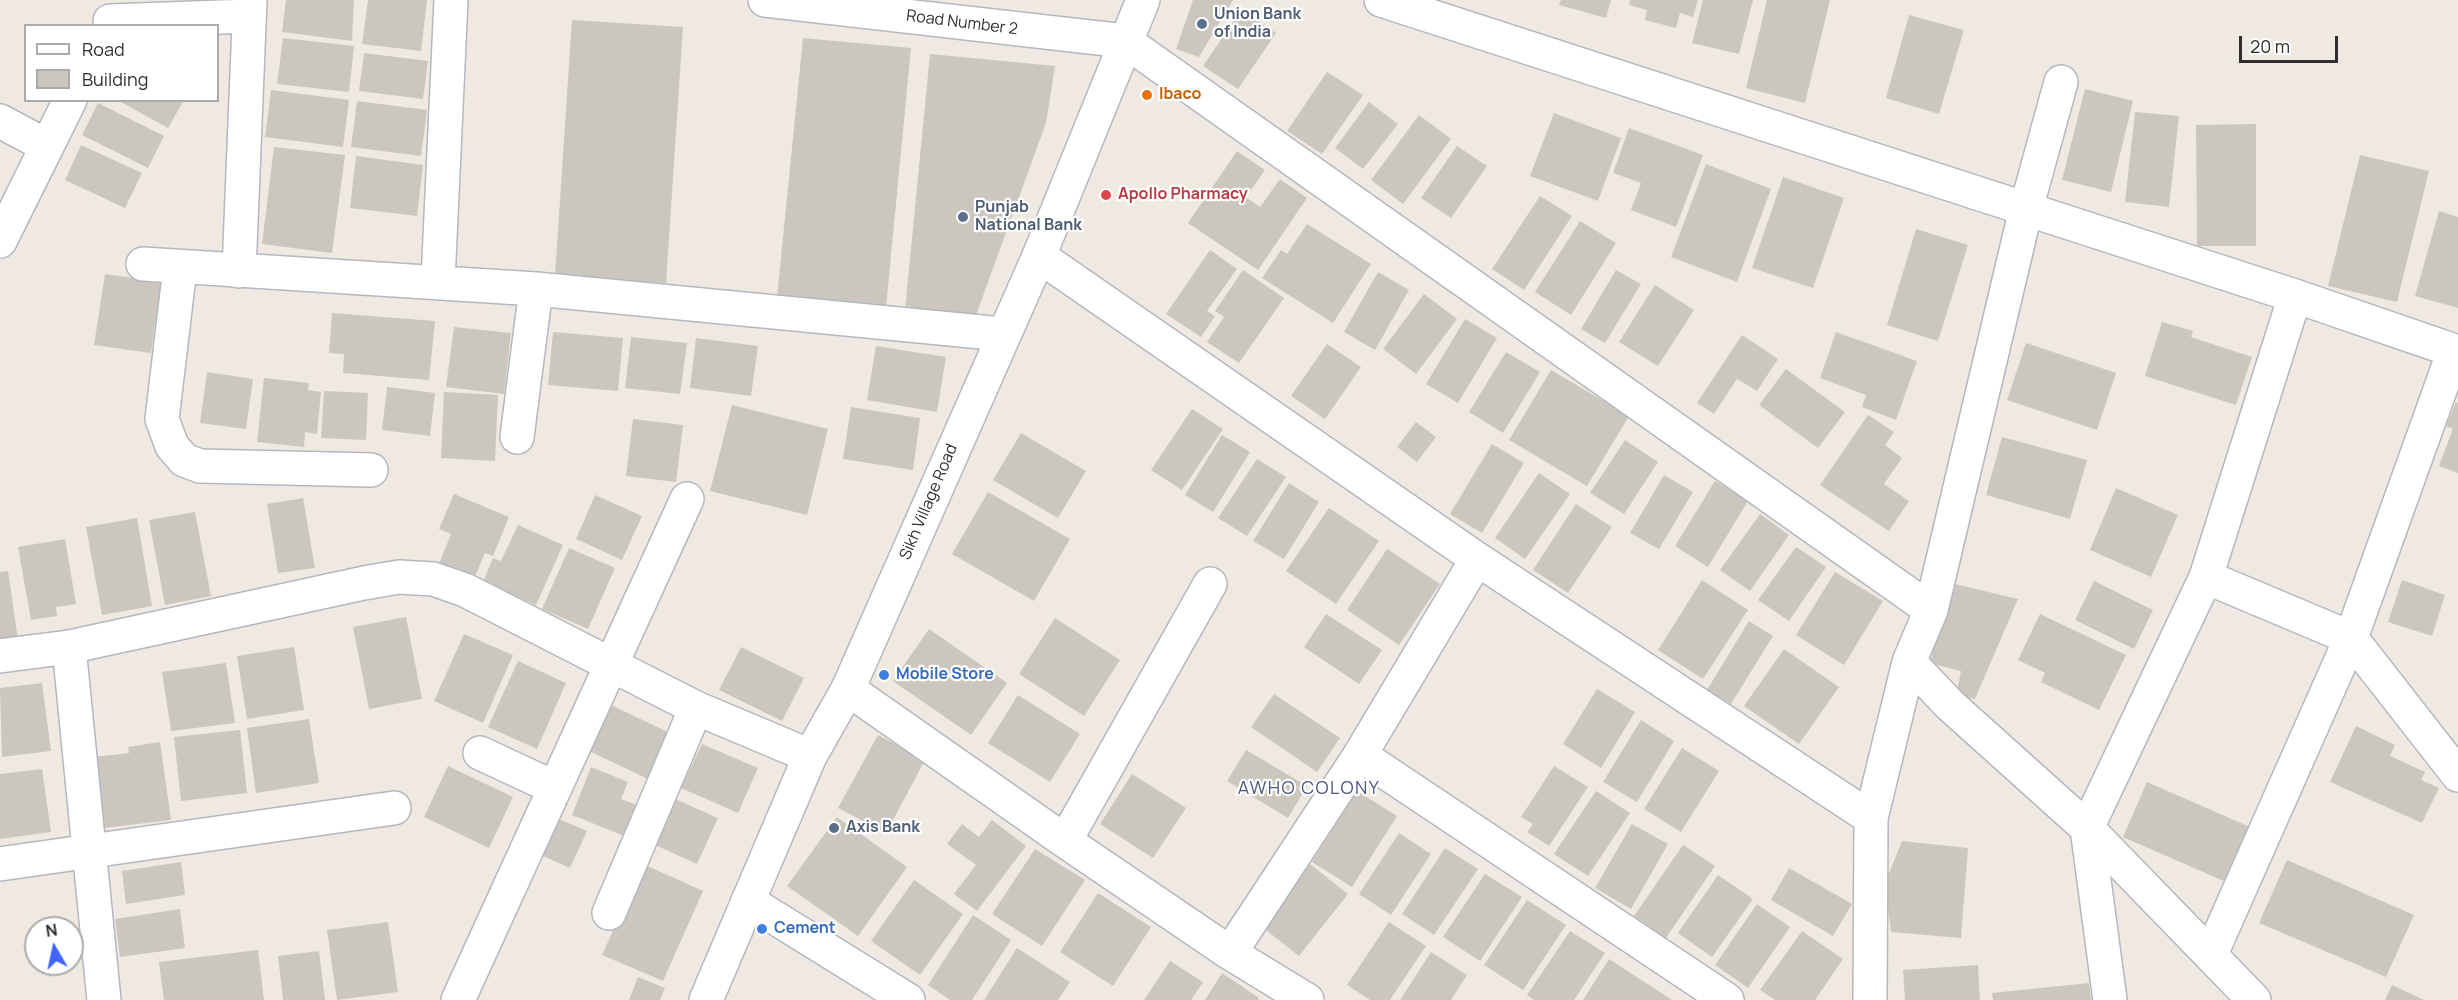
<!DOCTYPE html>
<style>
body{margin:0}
#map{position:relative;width:2458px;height:1000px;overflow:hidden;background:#efe9e1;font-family:Manrope,sans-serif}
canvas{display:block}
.legend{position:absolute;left:24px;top:24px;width:195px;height:78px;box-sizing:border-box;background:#fff;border:2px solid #ababab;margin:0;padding:8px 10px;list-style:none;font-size:18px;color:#2e2e2e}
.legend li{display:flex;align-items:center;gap:12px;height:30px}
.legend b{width:30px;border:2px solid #ababab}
.north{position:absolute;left:24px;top:916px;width:60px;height:60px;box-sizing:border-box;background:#fff;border:2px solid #ababab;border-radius:50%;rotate:351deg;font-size:16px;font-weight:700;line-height:24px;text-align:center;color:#2e2e2e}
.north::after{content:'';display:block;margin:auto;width:21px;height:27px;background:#4264fb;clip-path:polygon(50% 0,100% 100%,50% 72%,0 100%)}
.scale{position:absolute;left:2239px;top:36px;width:99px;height:27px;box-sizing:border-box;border:3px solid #2e2e2e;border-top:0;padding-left:8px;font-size:18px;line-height:21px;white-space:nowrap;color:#2e2e2e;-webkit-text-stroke:4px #fff;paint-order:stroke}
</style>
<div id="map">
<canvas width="2458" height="1000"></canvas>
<ul class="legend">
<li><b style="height:8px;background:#fff"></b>Road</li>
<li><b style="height:16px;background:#cbc7bf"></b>Building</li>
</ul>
<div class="north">N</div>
<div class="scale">20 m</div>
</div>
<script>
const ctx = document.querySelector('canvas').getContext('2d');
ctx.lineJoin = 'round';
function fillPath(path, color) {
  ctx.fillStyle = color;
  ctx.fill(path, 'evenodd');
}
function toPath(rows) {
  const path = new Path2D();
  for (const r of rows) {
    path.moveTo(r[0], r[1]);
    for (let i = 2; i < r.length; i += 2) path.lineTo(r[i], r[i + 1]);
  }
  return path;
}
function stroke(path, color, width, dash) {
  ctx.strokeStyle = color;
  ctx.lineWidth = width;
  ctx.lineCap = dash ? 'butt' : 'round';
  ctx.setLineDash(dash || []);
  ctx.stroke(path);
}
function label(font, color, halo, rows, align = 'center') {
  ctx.font = font + ' Manrope,sans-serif';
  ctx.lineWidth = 4.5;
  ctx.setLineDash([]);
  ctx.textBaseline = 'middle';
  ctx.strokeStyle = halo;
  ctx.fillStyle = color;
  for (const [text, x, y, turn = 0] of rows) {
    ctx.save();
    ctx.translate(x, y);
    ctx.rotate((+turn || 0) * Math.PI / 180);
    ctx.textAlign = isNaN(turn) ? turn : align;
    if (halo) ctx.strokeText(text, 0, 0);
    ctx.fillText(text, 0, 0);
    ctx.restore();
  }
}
const building = toPath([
 [286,0,354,0,352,41,282,32],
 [368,0,427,0,421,51,362,44],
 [1193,0,1233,0,1199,57,1176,49],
 [1561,0,1611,0,1606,18,1559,5],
 [1630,0,1698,0,1693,17,1680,13,1676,28,1645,20,1647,10,1629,5],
 [1703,0,1753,0,1739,54,1692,43],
 [1767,0,1830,0,1805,103,1746,88],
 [1241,10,1276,33,1238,89,1203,66],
 [1909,15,1964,30,1939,114,1886,98],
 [572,20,683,27,666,283,555,276],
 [283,38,354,46,349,92,277,84],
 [803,38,911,48,886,307,777,297],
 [364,53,428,61,423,99,359,91],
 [930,54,1055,66,1046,123,975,318,905,310],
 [1327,72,1363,95,1322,154,1287,131],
 [2085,89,2133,101,2111,192,2062,180],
 [271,90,349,100,343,147,265,137],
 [117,100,184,100,168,128],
 [357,101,427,110,421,156,351,147],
 [1369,102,1398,124,1363,169,1335,148],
 [98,103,164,136,148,168,82,135],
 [2135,112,2179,116,2169,207,2125,202],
 [1554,113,1621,138,1598,201,1530,176],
 [1419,115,1451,139,1403,204,1371,180],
 [2256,124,2256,246,2197,246,2196,125],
 [1629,128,1703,155,1676,227,1631,210,1641,183,1613,173],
 [81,145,142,173,125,208,65,180],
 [1457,146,1487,166,1451,218,1421,198],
 [274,147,345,155,332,253,262,244],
 [1237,151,1265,170,1246,197,1260,207,1280,179,1307,198,1258,270,1188,223],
 [2360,155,2429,171,2397,302,2328,286],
 [356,156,423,165,417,216,350,208],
 [1706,164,1771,189,1737,282,1671,257],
 [1783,177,1844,198,1813,288,1752,268],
 [1540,196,1572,216,1524,290,1492,269],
 [2439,211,2458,217,2458,308,2415,296],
 [1580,221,1616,243,1571,315,1535,292],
 [1307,224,1371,264,1333,323,1262,278,1281,250,1287,254],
 [1916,229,1968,245,1938,341,1887,325],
 [1210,250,1237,269,1207,311,1215,316,1201,337,1166,314],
 [1243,270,1284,298,1239,363,1207,342,1224,317,1215,311],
 [1616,270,1641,284,1605,343,1581,329],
 [1378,272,1409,290,1375,350,1344,332],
 [105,274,161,282,151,353,94,345],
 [1655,285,1694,310,1658,366,1619,342],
 [1424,294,1457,319,1416,374,1383,349],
 [332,313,435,321,429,380,343,373,344,354,329,353],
 [1465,319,1497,338,1458,403,1426,384],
 [2162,322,2193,331,2191,337,2252,357,2236,405,2145,376],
 [454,327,511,333,504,394,446,387],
 [553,332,623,338,618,391,548,385],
 [1836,332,1917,361,1896,420,1862,407,1866,395,1820,378],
 [1742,335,1778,359,1757,391,1737,379,1714,414,1697,403],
 [631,337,687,343,680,394,625,388],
 [696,338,758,346,751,396,690,388],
 [2026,343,2116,373,2097,430,2007,400],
 [1327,344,1361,367,1325,419,1291,396],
 [876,346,946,357,937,412,867,400],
 [1506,352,1540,372,1503,433,1469,412],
 [1786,369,1845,412,1818,448,1759,405],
 [1551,370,1629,416,1587,486,1509,440],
 [207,372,253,379,246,429,200,423],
 [264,378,309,383,308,390,321,392,317,434,305,432,304,447,257,442],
 [387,387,435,393,430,436,382,430],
 [324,391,368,393,366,440,321,438],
 [444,392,498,395,495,461,441,458],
 [2456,402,2458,403,2458,473,2439,466,2453,429,2446,426],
 [732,405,828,429,807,515,710,491],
 [851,407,920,418,913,470,843,459],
 [1192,409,1223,429,1182,490,1151,470],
 [1868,415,1894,432,1885,445,1902,458,1884,484,1909,501,1889,531,1820,485],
 [633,419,683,425,676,482,626,476],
 [1416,422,1436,437,1417,462,1397,447],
 [1021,433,1086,471,1058,518,993,480],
 [1222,435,1250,452,1213,512,1185,495],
 [2002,437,2087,460,2070,519,1986,495],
 [1625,440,1658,462,1624,514,1590,493],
 [1492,444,1524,463,1482,533,1450,514],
 [1257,459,1286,477,1247,536,1218,518],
 [1539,473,1570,494,1525,559,1495,538],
 [1664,475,1693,492,1659,549,1630,533],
 [1715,481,1748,501,1708,567,1675,546],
 [1289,483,1319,502,1284,559,1253,541],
 [2116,488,2178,515,2151,577,2090,550],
 [988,492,1070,539,1034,601,952,554],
 [454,494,509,517,493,556,485,553,474,579,439,564,451,534,439,529],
 [595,495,642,516,622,560,576,539],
 [303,498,315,568,278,573,267,504],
 [1576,504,1612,527,1568,593,1533,570],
 [1329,508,1379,541,1336,604,1286,571],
 [195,512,211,596,165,605,149,520],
 [1760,514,1789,535,1750,591,1720,570],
 [137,518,152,606,102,615,86,527],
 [518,525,563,545,536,605,483,582,493,558,501,561],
 [65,539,76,604,56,607,57,616,31,620,18,547],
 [1796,547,1826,567,1789,621,1758,600],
 [569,548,615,568,588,629,542,609],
 [1387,549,1440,584,1399,645,1347,610],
 [8,571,18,640,0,643,0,572],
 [1835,572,1883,601,1844,665,1796,635],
 [1702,580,1748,610,1703,679,1658,650],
 [2402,580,2445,595,2432,636,2388,622],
 [2094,581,2153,610,2134,649,2075,620],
 [1950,583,2018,599,1975,699,1956,696,1961,671,1930,663],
 [1326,614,1382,650,1359,684,1304,647],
 [2040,614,2126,655,2099,710,2041,682,2045,673,2018,660],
 [406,617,422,699,369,709,353,627],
 [1055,618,1120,660,1084,716,1019,674],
 [1749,621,1773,636,1731,704,1707,690],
 [929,629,1007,683,971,735,893,681],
 [464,634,513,655,483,723,434,701],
 [294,647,304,710,247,719,237,656],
 [741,647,804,678,782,721,719,690],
 [1784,649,1839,687,1799,744,1744,706],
 [518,661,566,683,537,749,488,727],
 [226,663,235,723,171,731,162,672],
 [42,683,51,751,2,757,0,688],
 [1597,689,1635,712,1601,768,1563,744],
 [1274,694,1340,738,1317,772,1251,727],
 [1018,695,1080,734,1050,782,988,743],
 [609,704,672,734,650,780,587,750],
 [309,719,319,783,256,793,247,728],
 [1641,720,1674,741,1637,802,1603,782],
 [2356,726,2395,745,2390,756,2425,772,2421,780,2439,788,2422,823,2330,782],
 [240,730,247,793,181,801,174,737],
 [878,735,925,760,886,833,838,808],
 [160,742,171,820,104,828,94,757,129,753,128,747],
 [702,744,758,768,738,813,681,788],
 [1682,748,1719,771,1681,832,1644,809],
 [1246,750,1307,786,1288,818,1227,781],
 [448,766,513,797,489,848,424,817],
 [1554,766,1588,787,1549,846,1527,832,1533,824,1521,817],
 [591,767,628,782,621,799,645,808,632,839,572,815],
 [42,769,51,832,0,839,0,774],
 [1132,774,1186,808,1153,858,1100,824],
 [2147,782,2250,827,2226,882,2123,837],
 [1357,791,1397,816,1352,887,1312,862],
 [1596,791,1630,813,1588,876,1554,854],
 [675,799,718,818,697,864,653,844],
 [837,817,907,867,858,936,787,886],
 [559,819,587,831,570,868,543,856],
 [992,820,1026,846,977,911,954,894,976,865,947,844,962,824,979,837],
 [1632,824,1668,844,1631,909,1595,888],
 [1399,833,1431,854,1391,915,1359,894],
 [1902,841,1968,848,1961,938,1891,932,1885,883],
 [1683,845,1715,866,1666,938,1634,916],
 [1445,848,1478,869,1434,935,1402,914],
 [1035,849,1085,880,1042,946,992,914],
 [2287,860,2414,915,2386,977,2259,923],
 [181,862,185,895,126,904,122,871],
 [643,864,703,891,663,981,602,955],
 [1310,864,1348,894,1299,956,1261,926],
 [1789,868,1852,904,1833,936,1771,900],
 [1485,874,1522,897,1480,961,1443,937],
 [1718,875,1753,899,1712,957,1678,933],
 [914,880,963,914,920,975,871,941],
 [1098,893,1151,927,1113,986,1060,952],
 [1527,900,1566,925,1523,990,1484,965],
 [1757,904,1790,927,1748,988,1715,965],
 [180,909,185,948,120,957,115,919],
 [973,915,1011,940,972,1000,950,1000,928,985],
 [388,922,398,992,337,1000,327,930],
 [1389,922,1426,946,1390,1000,1370,1000,1347,985],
 [1570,931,1605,953,1574,1000,1534,1000,1527,995],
 [1802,931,1843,959,1815,1000,1775,1000,1760,990],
 [1017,948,1070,982,1058,1000,984,1000],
 [258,950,264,1000,164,1000,159,962],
 [319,951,325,1000,283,1000,278,956],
 [1431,952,1467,975,1451,1000,1400,1000],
 [1609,959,1672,1000,1583,1000],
 [1170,961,1203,982,1191,1000,1144,1000],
 [1978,965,1980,1000,1905,1000,1903,970],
 [1222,973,1259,998,1258,1000,1205,1000],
 [638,977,665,988,660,1000,629,1000],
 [2089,983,2091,1000,1993,1000,1992,993],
 [2392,985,2424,1000,2385,1000]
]);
const minor = toPath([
 [765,0,1125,41,1931,610],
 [1381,0,2295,296,2458,352],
 [110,21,249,16],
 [0,121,47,146],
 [0,241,70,100],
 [1039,256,1477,559,1871,818,1909,662,1931,610,2026,209,2061,82],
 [143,264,536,289,1002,334],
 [180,268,162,419,172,446,184,460,200,466,371,470],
 [239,271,250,0],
 [438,281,451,0],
 [517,437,536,289],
 [2206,577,2351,638,2458,775],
 [69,647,104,1000],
 [0,656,69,647,364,583,399,577,433,579,465,590,696,708,810,756],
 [1909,662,1950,705,2087,828,2254,1000],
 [848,689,1065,841,1230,953,1307,1000],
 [480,753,553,787],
 [1360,755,1727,1000],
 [1065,841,1210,584],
 [0,864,394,808],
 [748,901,908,1000],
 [609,913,696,708],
 [1230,953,1360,755,1477,559],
 [2211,954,2351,638,2454,351],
 [458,1000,687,499],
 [1870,1000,1871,818],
 [2110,1000,2087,828,2206,577,2295,296]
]);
const secondary = toPath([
 [706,1000,810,756,848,689,1039,256,1143,0]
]);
const markers = [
 [1202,24,6,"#5c6f8a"],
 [1147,95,6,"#e8710a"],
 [1106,195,6,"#e0444e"],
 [963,217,6,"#5c6f8a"],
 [884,675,6,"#3f7fe0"],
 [834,828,6,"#5c6f8a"],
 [762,929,6,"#3f7fe0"]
];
const serviceNames = [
 ["Union Bank",1214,15],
 ["of India",1214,33],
 ["Punjab",975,208],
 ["National Bank",975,226],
 ["Axis Bank",846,828]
];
const streetNames = [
 ["Road Number 2",962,23,7],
 ["Sikh Village Road",929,502,-67]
];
const foodNames = [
 ["Ibaco",1159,95]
];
const healthNames = [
 ["Apollo Pharmacy",1118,195]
];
const shopNames = [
 ["Mobile Store",896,675],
 ["Cement",774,929]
];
const neighbourhoodNames = [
 ["AWHO COLONY",1309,789]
];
fillPath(building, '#cbc7bf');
stroke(minor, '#b4b7c1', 36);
stroke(secondary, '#b4b7c1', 36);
stroke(minor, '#fff', 33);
stroke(secondary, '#fff', 33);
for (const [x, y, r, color] of markers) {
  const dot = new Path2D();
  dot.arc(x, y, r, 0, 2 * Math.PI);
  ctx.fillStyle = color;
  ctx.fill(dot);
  stroke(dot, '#fff', 2);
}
label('bold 16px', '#4e5e75', '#fff', serviceNames, 'left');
label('16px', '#2e2e2e', '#fff', streetNames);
label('bold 16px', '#c56008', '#fff', foodNames, 'left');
label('bold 16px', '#be3a42', '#fff', healthNames, 'left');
label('bold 16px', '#366cbe', '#fff', shopNames, 'left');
ctx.letterSpacing = '1.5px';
label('18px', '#4d5680', '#fff', neighbourhoodNames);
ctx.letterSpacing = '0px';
</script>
